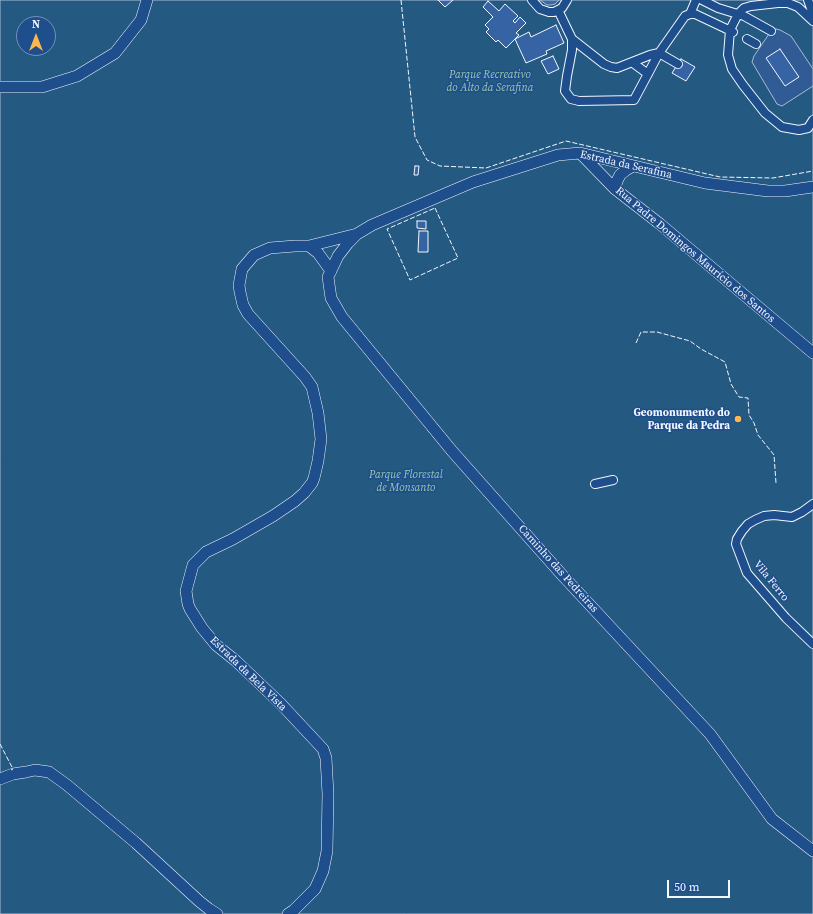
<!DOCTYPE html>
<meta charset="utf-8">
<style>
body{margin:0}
#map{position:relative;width:813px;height:914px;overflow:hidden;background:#1f4e8c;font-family:"Source Serif 4",serif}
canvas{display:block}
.north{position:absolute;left:16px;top:16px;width:40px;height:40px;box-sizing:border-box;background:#1f4e8c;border:1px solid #7391ba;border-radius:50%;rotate:0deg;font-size:11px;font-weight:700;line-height:16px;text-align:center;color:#f2f6ff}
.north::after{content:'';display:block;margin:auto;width:14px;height:18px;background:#ffb74d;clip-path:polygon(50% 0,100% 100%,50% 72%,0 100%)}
.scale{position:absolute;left:667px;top:880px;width:63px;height:18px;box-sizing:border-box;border:2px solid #f2f6ff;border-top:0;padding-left:5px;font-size:12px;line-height:14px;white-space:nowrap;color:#f2f6ff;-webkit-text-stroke:3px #1f4e8c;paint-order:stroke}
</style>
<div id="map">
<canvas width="813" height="914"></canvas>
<div class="north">N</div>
<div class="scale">50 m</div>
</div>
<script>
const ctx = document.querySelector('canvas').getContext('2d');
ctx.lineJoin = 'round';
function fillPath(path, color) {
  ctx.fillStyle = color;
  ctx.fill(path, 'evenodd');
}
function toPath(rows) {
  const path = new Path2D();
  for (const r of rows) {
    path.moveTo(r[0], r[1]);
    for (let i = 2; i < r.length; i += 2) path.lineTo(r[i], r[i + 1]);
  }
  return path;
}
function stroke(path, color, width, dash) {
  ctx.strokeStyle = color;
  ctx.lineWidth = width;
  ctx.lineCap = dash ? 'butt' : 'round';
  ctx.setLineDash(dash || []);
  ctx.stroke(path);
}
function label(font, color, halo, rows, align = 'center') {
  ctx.font = font + ' "Source Serif 4",serif';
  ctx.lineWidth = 3;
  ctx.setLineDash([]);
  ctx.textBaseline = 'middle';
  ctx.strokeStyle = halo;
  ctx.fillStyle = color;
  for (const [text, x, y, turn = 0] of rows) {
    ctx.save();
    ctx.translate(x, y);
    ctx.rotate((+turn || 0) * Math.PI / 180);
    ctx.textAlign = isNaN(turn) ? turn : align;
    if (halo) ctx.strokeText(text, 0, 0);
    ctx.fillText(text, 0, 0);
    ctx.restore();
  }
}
const green = toPath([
 [0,0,813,0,813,914,0,914,0,0],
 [24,24,48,24,48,48,24,48,24,24]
]);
const parking = toPath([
 [776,29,780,30,791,36,813,69,813,86,782,106,777,104,752,62,754,56,771,31,776,29]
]);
const water = toPath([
 [540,0,559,0,555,4,551,5,547,5,540,0]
]);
const building = toPath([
 [438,0,453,0,445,7,438,0],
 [488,1,499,11,505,4,518,16,513,21,515,23,520,17,526,23,516,33,519,35,506,48,498,40,496,42,486,32,489,29,485,25,493,17,483,7,488,1],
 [556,25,564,43,546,51,547,54,526,63,515,39,529,32,531,37,556,25],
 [780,49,799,77,785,86,766,58,780,49],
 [553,56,559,69,548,74,541,61,553,56],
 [681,59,695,67,686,81,672,73,681,59],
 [415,166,419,166,418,175,414,175,415,166],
 [417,221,426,221,426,229,417,228,417,221],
 [419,231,428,231,428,252,418,252,419,231]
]);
const street = toPath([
 [532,0,540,9,549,12,554,12,562,8,567,0],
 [702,0,718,8,744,16,771,31],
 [808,0,813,14],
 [558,10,572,39,572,50,567,76,565,91,571,99,579,101,634,100,659,53,685,16,690,14,695,14,733,32],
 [690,14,696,0],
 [813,21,798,7,788,3,778,3,751,6,744,8,738,14,730,30,728,55,732,69,743,85,765,113,782,127,799,130,808,128,813,120],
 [572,39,604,64,611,67,617,68,650,55,659,53,678,64],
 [747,39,756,44],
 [633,63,648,74],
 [595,484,613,480],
 [813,504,802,512,792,517,774,515,764,516,755,520,748,524,742,531,737,539,736,544,747,573,786,618,813,644]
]);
const secondary = toPath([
 [0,87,42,87,77,76,115,53,141,20,147,0],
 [580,153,615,189,660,224,813,353],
 [813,187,785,191,768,191,705,183,580,153,558,155,473,182,372,225,357,234,348,243,338,256,328,277,331,298,342,317,452,451,563,576,710,734,772,819,813,851],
 [615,189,617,181,620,175,626,170,633,166],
 [309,246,318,253,331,271],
 [0,779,13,774,26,772,35,770,49,772,67,785,136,843,199,901,209,909,217,914],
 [288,914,294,910,315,889,323,871,327,851,328,794,326,758,323,749,281,704,236,661,216,645,202,628,190,609,188,604,186,591,193,565,206,552,233,539,273,516,295,501,304,493,312,483,314,478,318,461,321,439,318,413,312,387,305,377,248,314,243,305,240,292,239,285,242,269,254,255,270,248,295,246,309,246,357,234]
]);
const fence = toPath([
 [401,0,415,137,427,160,440,166,486,168,566,141,720,177,773,178,813,171],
 [435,208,458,258,410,280,387,229,435,208],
 [636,343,641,332,657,332,690,341,701,349,725,362,731,384,739,397,748,398,749,415,754,423,758,435,774,455,776,483],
 [0,744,13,769,11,770]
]);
const markers = [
 [738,419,4,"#ffb74d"]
];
const parkNames = [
 ["Parque Recreativo",490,75],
 ["do Alto da Serafina",490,88],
 ["Parque Florestal",406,475],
 ["de Monsanto",406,488]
];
const streetNames = [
 ["Estrada da Serafina",626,165,13],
 ["Rua Padre Domingos Maurício dos Santos",695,255,40],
 ["Caminho das Pedreiras",558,569,48],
 ["Vila Ferro",771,581,51],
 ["Estrada da Bela Vista",248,674,44]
];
const poiNames = [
 ["Geomonumento do",730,413],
 ["Parque da Pedra",730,426]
];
fillPath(green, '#245a82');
stroke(green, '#a8bbd7', 1);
fillPath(parking, '#305b95');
stroke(parking, '#a8bbd7', 1);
fillPath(water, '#3b69a3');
stroke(water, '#a8bbd7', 1);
fillPath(building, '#3563a3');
stroke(building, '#f2f6ff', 1);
stroke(street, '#f2f6ff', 10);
stroke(secondary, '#f2f6ff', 12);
stroke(street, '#1f4e8c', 8);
stroke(secondary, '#1f4e8c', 11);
stroke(fence, '#f2f6ff', 1, [5, 2]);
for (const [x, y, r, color] of markers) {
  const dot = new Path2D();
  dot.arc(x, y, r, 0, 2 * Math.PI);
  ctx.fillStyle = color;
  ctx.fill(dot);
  stroke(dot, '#1f4e8c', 1.5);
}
label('italic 11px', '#97c8a6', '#1f4e8c', parkNames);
label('11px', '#f2f6ff', '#1f4e8c', streetNames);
label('bold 11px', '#f2f6ff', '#1f4e8c', poiNames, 'right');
</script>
